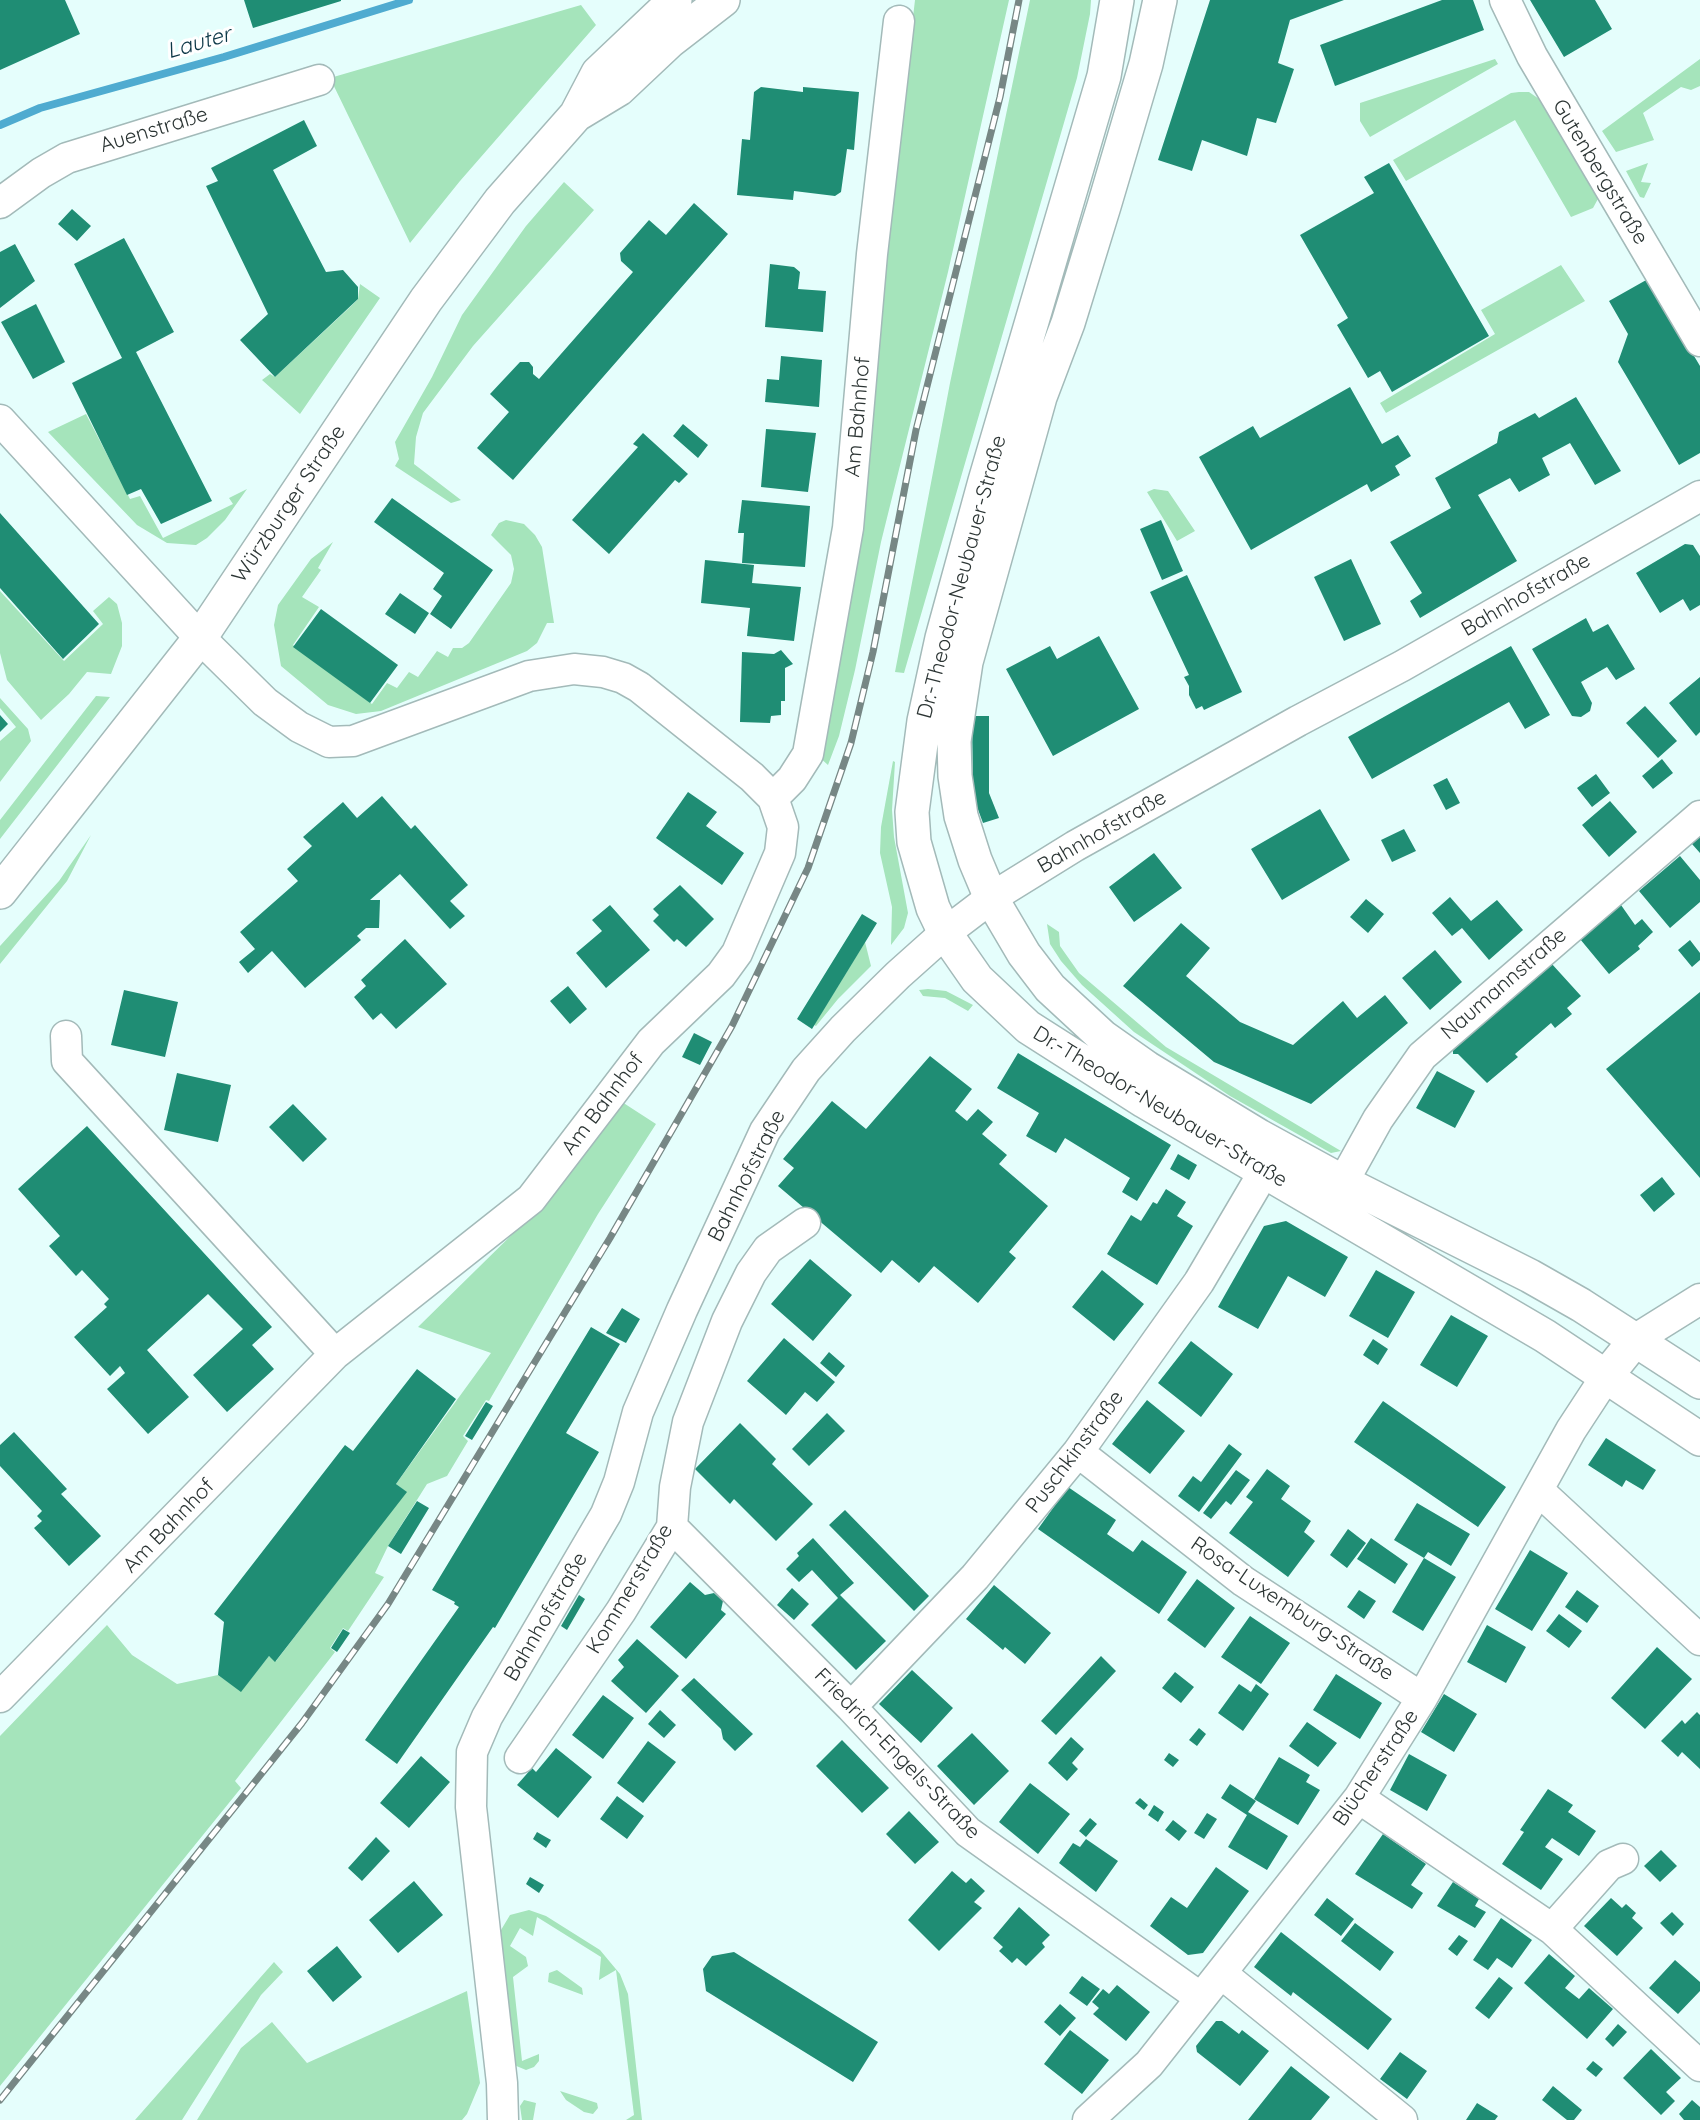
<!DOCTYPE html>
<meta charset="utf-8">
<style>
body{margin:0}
canvas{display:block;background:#e5fefc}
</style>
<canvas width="1700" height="2120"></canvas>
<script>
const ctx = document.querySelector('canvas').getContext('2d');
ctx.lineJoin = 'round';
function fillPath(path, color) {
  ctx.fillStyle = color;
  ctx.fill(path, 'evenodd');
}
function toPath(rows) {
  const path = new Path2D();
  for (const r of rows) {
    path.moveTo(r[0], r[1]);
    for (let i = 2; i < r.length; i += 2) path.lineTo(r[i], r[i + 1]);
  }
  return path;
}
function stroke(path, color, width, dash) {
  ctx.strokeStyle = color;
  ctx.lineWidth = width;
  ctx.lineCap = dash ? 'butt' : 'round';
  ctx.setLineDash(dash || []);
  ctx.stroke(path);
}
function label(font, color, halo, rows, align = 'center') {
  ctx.font = font + ' Quicksand,sans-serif';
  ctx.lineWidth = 6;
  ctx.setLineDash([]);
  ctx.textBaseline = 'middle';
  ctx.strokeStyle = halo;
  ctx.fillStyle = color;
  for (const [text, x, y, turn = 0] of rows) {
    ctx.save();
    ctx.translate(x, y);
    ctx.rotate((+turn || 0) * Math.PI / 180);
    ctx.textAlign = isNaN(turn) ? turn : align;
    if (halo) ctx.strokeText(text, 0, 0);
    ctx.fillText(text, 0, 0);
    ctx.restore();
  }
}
const green = toPath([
 [915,0,1009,0,948,272,881,542,855,670,839,736,828,765,818,756,858,489],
 [1030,0,1091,0,1090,14,1077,78,904,673,895,672,950,383],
 [581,5,596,25,460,181,410,243,330,78],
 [1495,59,1498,64,1370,137,1360,121,1360,103],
 [1700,59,1700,86,1691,90,1681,87,1643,113,1654,140,1616,152,1602,131],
 [1519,92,1529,92,1542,101,1599,197,1593,208,1571,217,1515,120,1406,181,1393,160,1511,93],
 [1648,163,1641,182,1651,183,1644,198,1640,197,1626,171],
 [564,182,594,210,473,346,423,413,416,437,414,464,461,500,451,503,395,466,399,459,395,442,432,377,462,315,526,226],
 [1561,265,1585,301,1386,413,1380,403,1495,334,1481,310],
 [360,284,380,298,300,414,262,380,270,374,275,377,348,309,358,299],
 [86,414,130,499,140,496,163,538,233,504,229,498,247,489,225,520,207,538,196,545,167,543,137,525,48,432],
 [1154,489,1168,491,1195,531,1177,541,1147,492],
 [506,520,524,524,535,535,542,547,554,623,547,623,537,643,527,651,381,711,356,714,328,705,281,666,274,625,278,605,311,559,333,542,318,568,321,570,302,597,319,607,293,645,372,704,387,683,397,688,409,672,418,677,437,651,448,657,453,648,462,648,469,643,511,583,514,569,511,555,491,535,499,523],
 [0,591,64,661,103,624,93,611,109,597,117,604,122,623,122,646,111,674,87,672,69,694,41,720,7,680,0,653],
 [96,696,110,697,0,839,0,820],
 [0,698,28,729,31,741,0,782,0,741,16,727,0,708],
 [893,761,895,762,892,810,894,837,908,913,904,928,891,945,892,907,880,853,881,827],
 [91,835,67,881,0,964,0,946,59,881],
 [1047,924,1059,932,1060,946,1079,973,1166,1047,1341,1151,1331,1153,1230,1096,1134,1032,1082,985,1061,961,1050,944],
 [865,942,871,966,838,999,816,1026,814,1025],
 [928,989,946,991,973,1005,968,1011,945,998,923,996,919,990],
 [622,1102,656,1124,598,1214,489,1401,486,1400,463,1436,468,1441,447,1476,427,1484,388,1546,375,1573,384,1577,348,1631,343,1628,330,1648,335,1652,235,1781,241,1788,0,2086,0,1736,107,1625,132,1655,177,1684,218,1675,241,1691,269,1656,276,1661,406,1492,396,1484,491,1353,418,1327,538,1209],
 [529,1910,546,1916,600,1950,620,1974,628,1994,642,2120,626,2120,634,2115,616,1970,599,1980,601,1957,537,1917,533,1936,520,1928,510,1946,526,1957,528,1966,513,1977,522,2061,539,2054,539,2061,534,2067,526,2070,514,2065,498,1935,510,1915],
 [274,1962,283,1972,261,1995,182,2120,135,2120],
 [557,1970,582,1988,583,1995,548,1982,549,1973],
 [467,1991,480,2083,467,2114,462,2120,197,2120,241,2048,272,2022,307,2063],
 [560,2091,597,2103,598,2108,593,2114,584,2112,566,2100],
 [524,2100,536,2103,533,2120,522,2120,520,2106]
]);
const stream = toPath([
 [0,125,40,108,224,57,409,0]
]);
const building = toPath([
 [0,0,65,0,80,34,0,70],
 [244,0,341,0,341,1,253,28],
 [1210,0,1344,0,1290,20,1278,63,1294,69,1276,123,1257,118,1247,156,1202,140,1192,171,1158,160],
 [1442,0,1473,0,1484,30,1335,86,1320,45],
 [1530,0,1595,0,1612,29,1564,57],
 [761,87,803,92,803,87,859,92,854,150,847,149,841,192,835,196,794,191,793,200,737,195,742,139,750,140,754,92],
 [304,120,317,146,273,170,326,272,343,270,358,287,358,299,275,377,240,340,268,314,206,186,218,181,211,168],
 [1389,163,1489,336,1392,392,1380,371,1368,378,1337,325,1348,318,1300,235,1374,193,1364,177],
 [694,203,728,234,513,480,477,448,509,412,490,394,520,362,529,362,533,367,533,374,539,379,633,272,621,261,620,253,649,220,666,235],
 [72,209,91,226,77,241,58,224],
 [124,238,174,332,136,352,212,501,161,524,141,489,127,495,72,383,122,358,74,264],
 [15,244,35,281,0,308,0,252],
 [770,264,794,267,800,272,798,289,826,291,823,332,765,327],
 [1648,279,1700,366,1700,453,1679,465,1618,362,1628,334,1609,301],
 [36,304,65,362,33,379,1,322],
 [781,356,822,360,819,407,765,402,767,379,779,380],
 [1350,387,1382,444,1398,435,1411,456,1395,466,1400,475,1371,492,1367,484,1251,550,1199,457,1253,426,1260,438],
 [1576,397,1621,471,1595,485,1570,443,1542,458,1550,475,1519,492,1510,478,1478,495,1517,561,1420,618,1410,601,1422,593,1390,542,1451,508,1435,478,1497,443,1499,432,1535,413,1539,418],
 [683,424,708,445,698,458,673,436],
 [766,429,816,433,808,492,761,487],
 [643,433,688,474,679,483,675,480,609,554,572,520,638,447,633,444],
 [392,498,493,570,451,629,430,614,442,596,433,589,444,573,374,522],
 [742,500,810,506,805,567,742,563,744,533,738,533],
 [0,513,99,624,63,659,0,588],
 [1161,520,1183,571,1162,580,1140,529],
 [1685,544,1693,545,1700,556,1700,605,1690,611,1683,599,1660,613,1636,573],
 [1351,559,1381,624,1344,641,1314,577],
 [705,560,754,565,752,583,801,587,794,641,747,636,750,608,701,603],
 [1187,575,1242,692,1204,710,1202,706,1196,709,1189,695,1189,686,1184,677,1189,675,1150,592],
 [400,593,429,613,415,634,385,614],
 [321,609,398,665,370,703,293,647],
 [1586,618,1593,632,1608,624,1635,669,1616,680,1607,667,1581,682,1592,703,1590,711,1581,717,1572,716,1532,649],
 [1099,636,1139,709,1053,756,1006,669,1050,646,1057,659],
 [1511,646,1550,715,1525,729,1509,702,1372,779,1348,737],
 [781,650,793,664,785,668,785,701,781,701,781,715,771,716,770,723,740,722,742,652,774,654],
 [1700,677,1700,732,1696,736,1669,703],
 [1645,706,1677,741,1658,758,1626,723],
 [0,715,8,724,0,732],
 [972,716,989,716,989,793,999,818,983,823,973,796],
 [1662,759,1673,773,1653,789,1642,776],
 [1596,774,1610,793,1592,807,1577,788],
 [1447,778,1460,803,1446,810,1433,785],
 [688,792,717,812,706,826,744,853,722,885,656,838],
 [382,796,411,829,415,825,468,885,450,901,465,916,450,929,400,874,370,900,380,900,379,928,366,928,357,936,361,940,305,988,272,951,248,973,239,962,255,949,240,932,298,881,287,869,312,846,303,837,343,802,357,818],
 [1610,801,1637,832,1609,857,1582,825],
 [1320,809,1350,860,1282,900,1251,849],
 [1404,829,1416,851,1392,862,1381,840],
 [1700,836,1700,853,1692,844],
 [1154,853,1182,888,1134,922,1109,887],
 [1680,856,1700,880,1700,902,1670,928,1639,891],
 [680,885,714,919,686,947,677,939,674,942,653,921,659,915,653,909],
 [1450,897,1471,921,1497,900,1523,930,1489,960,1462,928,1452,936,1432,913],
 [1366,899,1384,914,1368,933,1350,917],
 [610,905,650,950,606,988,576,953,602,931,592,920],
 [1621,905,1635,925,1642,919,1653,932,1638,946,1640,949,1609,974,1580,939],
 [862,914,877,923,812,1029,797,1019],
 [1181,923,1210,948,1186,976,1240,1022,1293,1045,1343,1001,1357,1018,1385,995,1408,1023,1311,1104,1214,1062,1123,986],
 [405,939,447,984,396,1029,381,1013,373,1020,354,997,366,986,361,980],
 [1690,940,1700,953,1700,960,1692,967,1678,950],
 [1435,950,1462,982,1430,1010,1402,978],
 [1551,963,1581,996,1567,1008,1572,1014,1555,1028,1551,1023,1515,1054,1518,1057,1487,1083,1458,1054,1453,1054,1453,1043],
 [568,986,587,1009,570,1024,550,1001],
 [124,990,178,1002,165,1057,111,1045],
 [1700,992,1700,1178,1606,1069],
 [694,1033,712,1042,700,1065,682,1057],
 [1018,1053,1171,1145,1137,1201,1122,1192,1130,1178,1065,1138,1056,1153,1026,1136,1039,1113,997,1088],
 [930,1056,972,1089,955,1111,967,1121,978,1109,993,1122,982,1134,1007,1155,999,1164,1048,1206,1009,1252,1016,1258,978,1303,934,1266,919,1283,892,1260,881,1273,778,1186,794,1168,783,1159,832,1101,866,1129],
 [1437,1071,1475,1091,1455,1128,1416,1108],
 [177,1073,231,1085,218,1142,164,1130],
 [293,1104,327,1139,303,1162,269,1127],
 [87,1126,272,1327,252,1345,274,1369,227,1412,193,1375,243,1329,208,1294,147,1350,189,1397,148,1434,107,1389,125,1373,120,1366,110,1376,74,1337,107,1307,104,1304,109,1299,82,1270,76,1276,49,1246,60,1236,18,1189],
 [1178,1154,1197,1165,1189,1180,1170,1169],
 [1662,1177,1675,1194,1654,1212,1640,1195],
 [1166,1189,1186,1202,1177,1216,1193,1226,1157,1285,1107,1254,1131,1215,1141,1221,1153,1202,1157,1204],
 [1286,1221,1348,1257,1325,1297,1288,1276,1258,1329,1218,1307,1264,1226],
 [810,1259,852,1295,813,1341,771,1304],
 [1102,1270,1144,1304,1114,1341,1072,1307],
 [1376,1270,1415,1292,1388,1338,1349,1316],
 [622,1308,640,1319,626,1343,606,1333],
 [1451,1315,1488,1336,1457,1387,1420,1365],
 [591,1327,620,1344,566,1433,599,1452,495,1628,493,1627,397,1764,365,1740,459,1607,454,1604,455,1602,432,1590],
 [784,1338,835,1382,817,1402,805,1392,786,1415,747,1381],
 [1373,1339,1388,1349,1378,1365,1363,1355],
 [1191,1341,1233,1374,1201,1417,1158,1383],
 [829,1352,845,1366,836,1377,820,1363],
 [417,1369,456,1399,396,1484,407,1492,275,1662,269,1656,241,1692,218,1675,224,1622,214,1614,345,1445,353,1451],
 [1147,1400,1185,1431,1150,1474,1112,1444],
 [1383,1401,1506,1487,1478,1527,1354,1442],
 [486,1402,493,1406,472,1440,465,1436],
 [827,1413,845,1431,809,1466,792,1449],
 [740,1423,776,1459,772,1464,813,1504,776,1541,734,1499,730,1504,695,1469],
 [14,1432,67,1489,61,1494,101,1536,69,1566,34,1528,42,1521,37,1516,42,1511,0,1466,0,1445],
 [1606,1438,1656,1470,1643,1490,1626,1480,1622,1487,1588,1465],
 [1229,1444,1242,1454,1199,1512,1178,1496,1193,1476,1201,1482],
 [1267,1469,1290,1486,1281,1499,1311,1521,1304,1532,1315,1541,1288,1577,1229,1533,1253,1502,1246,1497],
 [1236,1470,1250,1480,1231,1505,1226,1501,1211,1519,1203,1513],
 [1068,1487,1116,1520,1107,1534,1133,1552,1142,1540,1187,1572,1159,1614,1038,1529],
 [417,1501,429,1508,401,1554,388,1546],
 [1417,1503,1470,1534,1451,1566,1428,1552,1424,1558,1394,1540],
 [845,1510,929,1596,914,1611,829,1525],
 [1348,1529,1366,1543,1347,1568,1330,1555],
 [813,1538,854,1583,840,1595,886,1641,856,1670,811,1625,838,1598,812,1570,799,1582,786,1569,799,1556,797,1553],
 [1371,1538,1408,1564,1395,1584,1357,1559],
 [1530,1550,1568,1573,1532,1631,1495,1609],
 [1424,1558,1456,1577,1423,1631,1392,1612],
 [1197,1579,1235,1608,1205,1648,1167,1620],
 [690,1582,705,1595,714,1593,723,1601,721,1610,726,1614,686,1659,650,1627],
 [994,1585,1051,1633,1025,1664,1005,1647,1003,1650,966,1619],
 [792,1588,809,1604,794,1620,777,1605],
 [1359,1590,1376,1601,1364,1619,1347,1607],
 [1577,1590,1599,1606,1587,1623,1565,1607],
 [579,1595,585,1599,567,1630,561,1626],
 [1559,1614,1582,1631,1569,1648,1546,1631],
 [1250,1616,1290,1643,1261,1684,1221,1657],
 [1487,1625,1526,1647,1506,1683,1467,1662],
 [343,1629,350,1633,337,1652,331,1648],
 [637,1639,679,1676,646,1713,611,1681,624,1667,618,1660],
 [1657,1647,1692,1679,1645,1729,1611,1698],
 [1101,1656,1116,1671,1056,1735,1041,1721],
 [912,1670,953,1708,921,1743,879,1704],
 [1175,1672,1194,1687,1181,1703,1162,1688],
 [1336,1674,1382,1703,1360,1739,1313,1710],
 [694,1678,753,1734,735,1751,723,1739,721,1729,681,1690],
 [1239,1684,1251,1692,1256,1684,1269,1694,1243,1731,1218,1713],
 [1444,1694,1477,1714,1454,1752,1421,1732],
 [603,1695,634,1718,603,1759,572,1735],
 [660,1710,676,1725,664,1738,648,1724],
 [1697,1712,1700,1715,1700,1769,1682,1752,1678,1757,1661,1741,1682,1720,1685,1724],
 [1307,1722,1337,1743,1318,1767,1289,1746],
 [1199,1728,1206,1734,1197,1746,1189,1740],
 [972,1733,1009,1771,974,1805,937,1766],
 [1071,1737,1084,1749,1072,1763,1078,1769,1067,1781,1048,1763],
 [842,1740,889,1788,862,1813,816,1766],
 [648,1741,676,1762,643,1803,617,1783],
 [556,1748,592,1777,558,1818,517,1785,532,1768,536,1772],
 [1169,1753,1179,1760,1173,1767,1164,1760],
 [1409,1754,1447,1775,1427,1811,1390,1790],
 [421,1756,450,1782,409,1828,380,1803],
 [1279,1757,1310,1775,1306,1782,1320,1790,1298,1825,1254,1799],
 [1030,1783,1070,1814,1038,1854,999,1822],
 [1230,1784,1256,1801,1248,1812,1288,1836,1267,1870,1228,1847,1247,1815,1221,1798],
 [1548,1789,1573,1805,1568,1812,1596,1831,1579,1856,1552,1838,1545,1847,1563,1859,1541,1890,1502,1864,1524,1832,1520,1830],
 [617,1796,644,1816,627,1839,600,1819],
 [1140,1798,1148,1805,1144,1810,1135,1803],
 [1154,1805,1164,1812,1158,1822,1148,1815],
 [909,1811,939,1842,915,1864,886,1834],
 [1207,1813,1217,1819,1204,1839,1194,1833],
 [1090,1818,1097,1824,1086,1837,1079,1831],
 [1173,1820,1187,1831,1179,1841,1165,1830],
 [537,1832,551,1840,546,1848,533,1839],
 [1383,1834,1426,1864,1411,1885,1423,1893,1412,1909,1355,1874],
 [376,1837,390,1851,362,1881,348,1868],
 [1086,1839,1118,1861,1096,1892,1059,1863,1073,1843,1080,1847],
 [1661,1850,1677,1866,1660,1882,1644,1866],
 [1216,1867,1249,1891,1203,1953,1188,1955,1150,1926,1171,1897,1187,1908],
 [952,1871,966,1883,971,1878,985,1891,974,1902,982,1908,939,1951,908,1920],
 [530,1877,544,1885,539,1893,526,1884],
 [414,1881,443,1915,398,1953,369,1920],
 [1453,1882,1479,1899,1475,1906,1486,1912,1475,1928,1437,1906],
 [1327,1898,1354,1919,1341,1936,1314,1915],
 [1611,1898,1622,1908,1626,1904,1636,1913,1632,1918,1643,1928,1617,1956,1584,1926],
 [1019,1907,1050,1935,1042,1943,1045,1947,1026,1966,1017,1958,1012,1963,999,1951,1003,1947,993,1938],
 [1672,1912,1684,1924,1673,1936,1660,1923],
 [1501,1918,1532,1940,1512,1968,1497,1958,1488,1970,1473,1960],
 [1355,1923,1394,1952,1380,1971,1341,1941],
 [1281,1932,1392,2019,1368,2050,1293,1992,1291,1996,1254,1967],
 [1459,1935,1468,1941,1457,1956,1448,1949],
 [337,1946,362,1977,333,2002,307,1971],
 [734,1952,878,2042,853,2082,706,1991,703,1969,712,1956],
 [1549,1954,1575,1976,1565,1988,1579,1999,1589,1988,1613,2009,1587,2039,1524,1983],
 [1675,1960,1700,1982,1700,1991,1678,2014,1649,1988],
 [1082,1976,1100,1989,1087,2006,1069,1993],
 [1499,1977,1513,1988,1489,2019,1475,2008],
 [1117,1985,1150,2012,1126,2041,1093,2014,1099,2008,1092,2002,1103,1989,1109,1994],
 [1060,2004,1076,2018,1060,2036,1044,2022],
 [1216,2021,1222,2021,1239,2034,1242,2030,1269,2051,1240,2086,1197,2052,1196,2046],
 [1618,2024,1627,2032,1613,2047,1605,2039],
 [1070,2030,1109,2060,1082,2094,1044,2064],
 [1651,2049,1681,2078,1666,2092,1675,2101,1661,2115,1623,2078],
 [1400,2052,1427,2071,1407,2099,1380,2079],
 [1593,2061,1603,2069,1596,2077,1586,2069],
 [1291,2066,1330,2097,1311,2120,1248,2120],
 [1553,2086,1582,2110,1574,2120,1567,2120,1542,2100],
 [1692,2100,1700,2107,1700,2120,1684,2120,1679,2114],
 [1477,2103,1498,2116,1495,2120,1466,2120]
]);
const minor = toPath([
 [1505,0,1532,56,1700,341],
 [0,203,41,173,67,158,319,80],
 [0,420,200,638,265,702,299,727,329,742,353,741,529,676,574,669,603,672,623,678,639,687,752,777,773,798,783,827,780,853,737,953,721,975,651,1042,531,1199,335,1354,0,1697],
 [773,798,792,779,808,754,848,528,872,254,899,21],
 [66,1036,67,1061,335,1354],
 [1343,1182,1378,1119,1422,1056,1700,816],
 [1636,1339,1700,1299],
 [1078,1452,1243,1581,1422,1698],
 [1538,1490,1700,1640],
 [672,1527,851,1707,968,1832,1201,1998],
 [851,1707,975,1577,1078,1452,1199,1282,1265,1170],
 [520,1758,621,1611,672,1527,675,1487,688,1422,727,1321,751,1273,768,1249,805,1223],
 [1359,1798,1552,1929,1700,2066],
 [1552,1929,1609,1865,1623,1859],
 [1222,1974,1402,2120],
 [503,2120,502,2083,471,1807,472,1752,487,1717,606,1514,619,1482,638,1412,682,1310,765,1131,806,1070,843,1029,898,975,945,933,991,898,1075,846,1298,721,1402,666,1700,496],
 [1088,2120,1149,2064,1359,1798,1422,1698,1571,1430,1607,1375]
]);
const tertiary = toPath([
 [1607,1375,1636,1339]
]);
const secondary = toPath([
 [1117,0,1104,76,985,481,942,638,924,721,912,812,914,842,933,908,945,933,977,979,1028,1027,1144,1101,1545,1336,1700,1439],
 [1160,0,1146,64,1104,206,1068,323,1040,397,966,662,954,741,955,776,961,816,975,860,991,898,1024,954,1050,988,1103,1037,1147,1068,1259,1136,1343,1182,1530,1276,1581,1305,1700,1382],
 [576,115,619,89,670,41,723,0],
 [0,892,200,638,426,300,500,201,576,115,598,73,675,0]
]);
const rail = toPath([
 [0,2100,302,1723,388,1604,610,1238,732,1026,808,868,851,743,873,652,916,430,1000,97,1019,0]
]);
const streetNames = [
 ["Auenstraße",154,130,-17],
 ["Gutenbergstraße",1600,172,59],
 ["Am Bahnhof",858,417,-85],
 ["Würzburger Straße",289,504,-56],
 ["Dr.-Theodor-Neubauer-Straße",962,577,-75],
 ["Bahnhofstraße",1526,595,-30],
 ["Bahnhofstraße",1102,832,-30],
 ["Naumannstraße",1504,984,-41],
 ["Am Bahnhof",603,1104,-53],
 ["Dr.-Theodor-Neubauer-Straße",1160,1107,31],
 ["Bahnhofstraße",747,1176,-63],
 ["Puschkinstraße",1075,1452,-53],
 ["Am Bahnhof",169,1526,-46],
 ["Kommerstraße",630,1589,-59],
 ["Rosa-Luxemburg-Straße",1292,1609,34],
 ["Bahnhofstraße",546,1617,-60],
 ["Friedrich-Engels-Straße",897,1754,46],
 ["Blücherstraße",1376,1768,-56]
];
const waterNames = [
 ["Lauter",199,43,-16]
];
fillPath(green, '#a5e4bb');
stroke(stream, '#4fabd0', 8);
fillPath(building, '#1f8d74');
stroke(minor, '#a3bab9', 33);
stroke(tertiary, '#a3bab9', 36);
stroke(secondary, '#a3bab9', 36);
stroke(minor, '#fff', 30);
stroke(tertiary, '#fff', 33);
stroke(secondary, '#fff', 33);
stroke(rail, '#778785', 7);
stroke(rail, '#fff', 4.5, [14]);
label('21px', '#2c3534', '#fff', streetNames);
label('italic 22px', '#0b3646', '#fff', waterNames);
</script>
